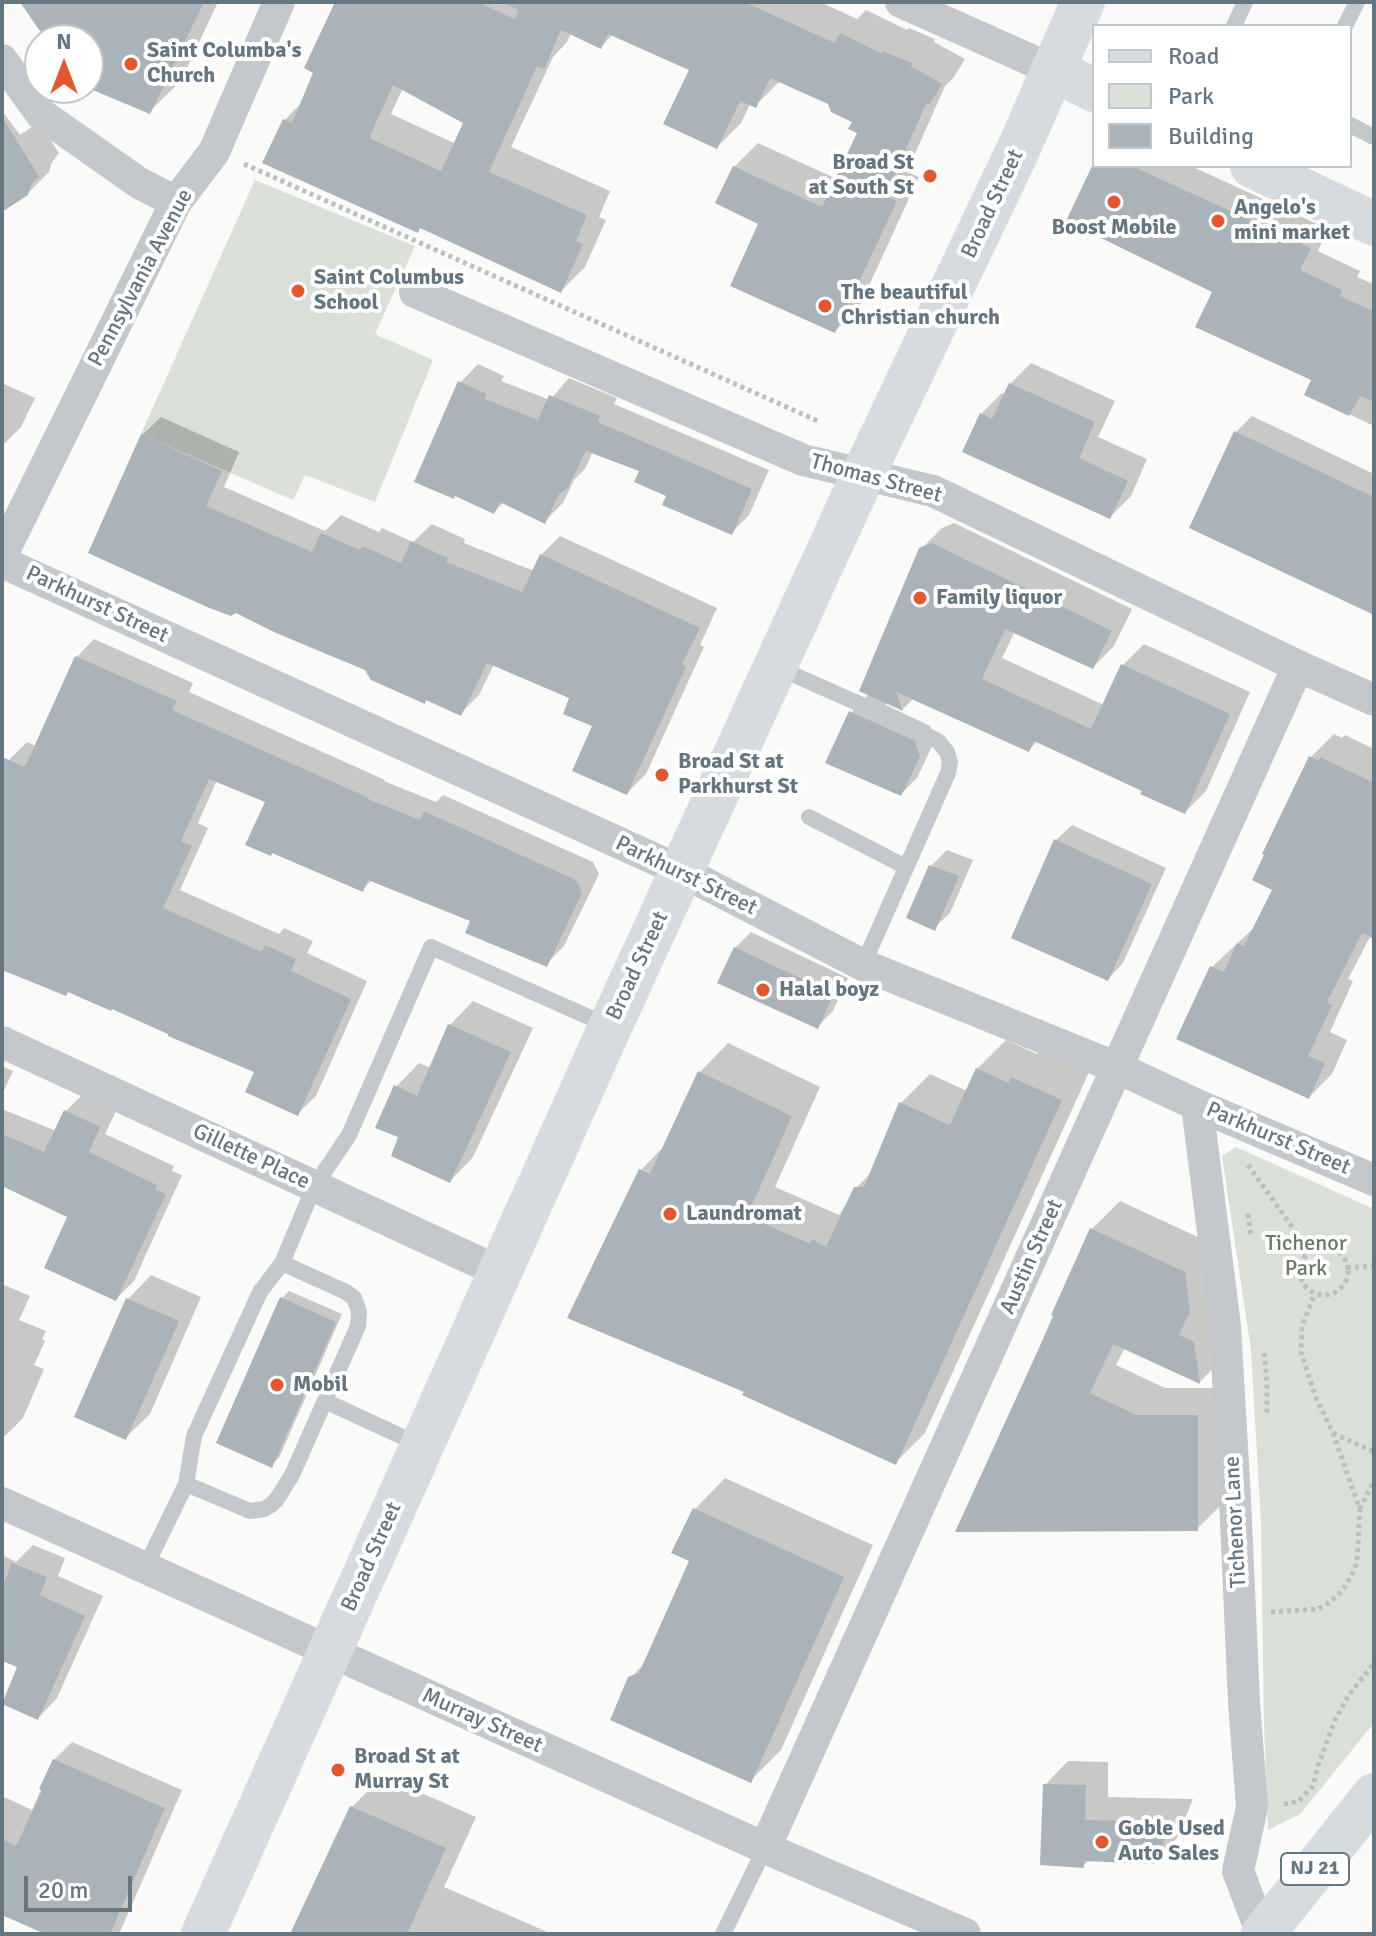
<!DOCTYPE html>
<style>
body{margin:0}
#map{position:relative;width:1376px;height:1936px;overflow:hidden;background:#fafaf8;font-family:Signika,sans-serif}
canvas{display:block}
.frame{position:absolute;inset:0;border:4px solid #657683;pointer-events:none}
.legend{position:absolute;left:1092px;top:24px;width:260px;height:144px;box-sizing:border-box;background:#fff;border:2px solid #c1c8cd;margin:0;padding:10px 14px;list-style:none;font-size:24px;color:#657683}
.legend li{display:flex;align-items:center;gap:16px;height:40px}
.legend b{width:40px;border:2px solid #c1c8cd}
.north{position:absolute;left:24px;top:24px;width:80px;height:80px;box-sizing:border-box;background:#fff;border:2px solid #c1c8cd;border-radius:50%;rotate:0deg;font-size:22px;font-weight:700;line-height:32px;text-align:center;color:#657683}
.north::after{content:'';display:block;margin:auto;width:28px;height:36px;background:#e4572e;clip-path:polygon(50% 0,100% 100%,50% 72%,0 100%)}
.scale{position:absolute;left:24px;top:1876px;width:108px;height:36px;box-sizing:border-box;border:4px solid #657683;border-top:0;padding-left:10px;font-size:24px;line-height:28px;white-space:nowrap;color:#657683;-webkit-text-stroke:6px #fff;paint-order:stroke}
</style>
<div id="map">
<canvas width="1376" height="1936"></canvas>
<div class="frame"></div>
<ul class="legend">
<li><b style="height:10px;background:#d6dbdf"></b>Road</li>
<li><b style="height:22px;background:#dadfd7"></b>Park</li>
<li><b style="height:22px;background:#aab3b9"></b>Building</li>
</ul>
<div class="north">N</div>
<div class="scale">20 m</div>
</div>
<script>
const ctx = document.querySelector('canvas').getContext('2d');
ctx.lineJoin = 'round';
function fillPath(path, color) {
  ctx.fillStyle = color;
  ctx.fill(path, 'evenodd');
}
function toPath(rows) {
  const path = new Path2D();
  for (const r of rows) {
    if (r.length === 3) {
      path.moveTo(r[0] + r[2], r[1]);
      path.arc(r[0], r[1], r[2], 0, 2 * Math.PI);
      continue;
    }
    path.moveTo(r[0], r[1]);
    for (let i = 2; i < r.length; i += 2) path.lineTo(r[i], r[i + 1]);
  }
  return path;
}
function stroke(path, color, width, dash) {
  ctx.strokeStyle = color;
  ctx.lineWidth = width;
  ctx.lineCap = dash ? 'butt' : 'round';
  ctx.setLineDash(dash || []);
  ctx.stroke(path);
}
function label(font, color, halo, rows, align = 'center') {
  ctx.font = font + ' Signika,sans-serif';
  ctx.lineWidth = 8;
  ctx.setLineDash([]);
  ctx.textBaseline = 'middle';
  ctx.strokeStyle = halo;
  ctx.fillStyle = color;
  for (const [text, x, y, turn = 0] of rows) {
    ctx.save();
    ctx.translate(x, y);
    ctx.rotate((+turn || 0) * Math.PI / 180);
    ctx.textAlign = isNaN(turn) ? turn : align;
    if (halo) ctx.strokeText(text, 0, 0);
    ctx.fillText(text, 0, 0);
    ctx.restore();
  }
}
const green = toPath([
 [255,180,415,246,375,334,433,360,375,502,305,475,293,500,141,434],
 [1236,1147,1374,1209,1374,1723,1300,1814,1268,1830,1264,1725,1261,1524,1251,1350,1222,1156]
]);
const shadow = toPath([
 [22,2,218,2,181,81,150,111,88,86,88,40,49,40],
 [337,2,820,2,857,19,866,10,907,30,909,28,935,39,934,42,965,59,954,77,945,86,907,172,919,177,859,307,835,331,761,223,734,167,758,143,837,179,859,132,855,121,830,102,779,82,755,106,750,104,741,123,717,147,692,69,613,34,601,47,571,33,567,42,553,57,511,147,610,191,599,217,606,220,585,267,561,291,422,226,418,230,285,120,303,101,316,72],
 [403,88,466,122,456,144,391,114],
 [2,111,20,135,39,122,59,153,52,162,49,172,27,194,2,210],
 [1094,166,1191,166,1328,229,1318,251,1360,271,1357,277,1374,284,1374,426,1306,394,1313,379,1214,291],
 [1031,363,1115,401,1098,437,1147,459,1131,496,1110,517,981,414,1002,393,1005,394,1010,384],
 [478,364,504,376,501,381,550,400,569,378,617,398,614,404,769,470,749,515,731,533,668,495,642,470,593,451,585,469,574,480,563,503,545,521,504,502,494,512,460,383],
 [2,383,35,398,21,427,5,443,2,442],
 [1252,416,1374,474,1374,613,1236,432],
 [161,417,239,452,224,487,325,531,341,515,379,532,382,528,413,542,432,524,465,539,464,543,534,571,541,555,560,536,717,608,700,645,704,647,646,774,627,793,595,725,571,697,494,664,479,695,460,714,428,698,424,702,366,669,236,611,142,435],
 [954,523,1132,609,1114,646,1093,667,1015,631,1002,658,1104,705,1123,665,1144,644,1250,692,1206,791,1185,812,1144,790,1038,741,1029,749,914,698,903,709,887,702,886,705,930,726,935,740,917,778,901,794,851,713,869,694,920,550,942,528],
 [94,639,193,683,189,692,385,780,384,781,436,802,443,795,593,862,599,874,564,946,546,964,473,920,373,879,363,889,267,801,217,780,198,823,208,828,180,890,279,934,284,928,313,941,307,953,367,981,316,1096,298,1113,256,1071,69,990,2,968,2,776,9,760,27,742,36,746,77,657],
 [1334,734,1342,738,1345,735,1374,749,1374,936,1371,935,1348,979,1353,981,1330,1032,1347,1040,1332,1074,1309,1097,1212,967,1257,925,1275,889,1311,757],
 [1072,825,1166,868,1123,963,1108,979,1056,840],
 [947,850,973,860,950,913,934,928,931,866],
 [751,932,848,978,833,1011,817,1027,735,948],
 [473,1001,533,1028,473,1157,450,1181,400,1136,396,1087,419,1063,431,1068,450,1025],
 [1006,1040,1037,1054,1042,1049,1090,1070,925,1433,896,1462,746,1391,641,1170,666,1144,700,1072,728,1043,820,1087,775,1187,839,1215,856,1188,873,1171,901,1103,930,1074,967,1091,977,1069],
 [2,1066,13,1071,2,1095],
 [84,1093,117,1109,105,1134,174,1166,172,1171,182,1175,134,1281,116,1299,70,1216,2,1184,2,1109,56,1131,66,1111],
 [1120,1201,1213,1244,1217,1282,1206,1307,1221,1314,1227,1354,1200,1382,1125,1347,1116,1365,1165,1388,1226,1388,1225,1501,1197,1529,958,1530,1055,1315,1053,1314,1092,1229],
 [151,1275,201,1297,150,1414,126,1437,128,1299],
 [2,1284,30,1296,19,1320,46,1331,42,1339,45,1341,34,1365,44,1369,23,1418,5,1436,2,1434],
 [289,1291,342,1314,279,1458,271,1465,282,1298],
 [725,1478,873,1545,781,1750,750,1781,630,1678,645,1663,692,1560,695,1509],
 [33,1545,65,1558,58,1576,103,1596,57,1698,38,1718,20,1666,2,1659,2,1555,16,1562],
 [72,1742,182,1790,119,1934,50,1934,2,1913,2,1796,32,1810,54,1760],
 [1068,1761,1108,1762,1108,1797,1193,1799,1177,1838,1154,1862,1089,1860,1083,1866,1045,1785],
 [383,1776,476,1817,444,1887,552,1934,292,1934,352,1807]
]);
const building = toPath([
 [20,2,204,2,150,114,88,88,88,40,46,40],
 [335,2,477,2,515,19,519,10,503,2,744,2,835,43,840,33,882,54,883,51,912,63,911,66,942,84,930,104,926,104,885,196,897,201,835,333,730,286,758,224,715,203,733,166,822,207,857,133,848,129,852,122,831,112,828,104,770,78,756,108,740,101,717,149,663,124,689,70,608,34,601,49,561,30,544,69,537,66,489,172,587,215,576,241,583,244,561,293,420,228,418,233,262,163,283,119,292,123,313,73,304,68],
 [393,85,463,123,441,171,369,138],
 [2,117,39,176,31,185,28,195,2,212],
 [1092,166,1132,166,1311,248,1300,270,1342,290,1340,296,1374,312,1374,402,1360,396,1349,416,1304,395,1311,380,1195,327,1212,292,1066,221],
 [458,381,487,394,485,399,538,420,549,395,600,416,598,422,752,489,732,535,662,505,666,496,634,482,639,471,586,451,567,489,559,494,545,524,500,502,494,514,455,496,454,499,414,482],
 [1009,383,1095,422,1079,458,1128,481,1110,519,962,452,980,413,992,419],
 [1234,431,1374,497,1374,615,1189,528],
 [141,434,222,471,206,506,312,552,321,533,360,550,362,546,401,563,411,541,448,558,446,562,522,592,540,554,700,628,682,664,686,667,627,795,572,771,592,726,563,714,569,698,487,663,461,716,426,700,425,704,371,680,365,670,276,633,236,613,231,616,207,607,88,553],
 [932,543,1112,631,1093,669,1005,629,982,679,1091,729,1121,664,1230,714,1185,814,1140,794,1142,791,1034,741,1029,752,896,692,903,711,859,691,919,548],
 [75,656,177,701,172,710,369,798,368,799,420,820,424,811,576,880,582,893,547,967,465,933,470,921,368,880,363,892,272,853,271,856,245,845,265,802,209,779,181,841,192,846,163,908,262,952,265,945,296,959,291,971,351,999,298,1116,245,1092,254,1072,168,1036,168,1034,112,1009,111,1011,68,992,66,996,2,970,2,757,25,767],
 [849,711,915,741,920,757,901,796,825,763],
 [1309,756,1319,761,1320,757,1374,783,1374,939,1362,933,1327,1002,1332,1005,1308,1056,1325,1063,1309,1099,1176,1039,1210,966,1224,972,1237,943,1244,946,1272,890,1252,880,1264,855,1262,854],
 [1054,839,1152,884,1108,981,1011,938],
 [929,865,959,876,935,931,906,918],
 [734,947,834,994,818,1029,717,983],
 [448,1024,511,1052,450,1183,391,1156,398,1137,375,1128,394,1085,417,1096],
 [976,1068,1009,1083,1011,1077,1062,1100,896,1465,742,1395,744,1392,567,1318,639,1169,650,1174,698,1071,792,1116,747,1216,810,1244,812,1239,826,1247,854,1187,864,1187,899,1102,950,1125],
 [64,1110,100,1127,89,1152,157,1185,155,1189,166,1194,116,1301,44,1268,67,1217,2,1186,2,1134,44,1152],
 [1090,1228,1185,1272,1190,1312,1179,1335,1194,1342,1200,1384,1113,1344,1090,1393,1136,1415,1198,1415,1198,1531,955,1532,1039,1348,1053,1316,1051,1315],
 [280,1297,336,1322,272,1468,216,1443],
 [126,1298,179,1321,126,1440,74,1417],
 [693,1508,844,1577,751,1783,610,1720,628,1677,639,1673,689,1561,671,1553],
 [12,1563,47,1577,40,1595,85,1616,38,1720,2,1704,17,1667,2,1661,2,1588],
 [53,1759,165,1808,110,1934,45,1934,2,1915,2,1839,16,1846,42,1791,39,1789],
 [1043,1784,1086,1785,1085,1820,1172,1822,1154,1864,1084,1861,1084,1868,1040,1865],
 [350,1806,446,1848,407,1934,290,1934]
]);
const path = toPath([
 [244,164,820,422],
 [1248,1165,1310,1252],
 [1248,1214,1251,1236],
 [1324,1271,24],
 [1347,1268,1374,1266],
 [1264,1353,1267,1382,1267,1415],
 [1333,1433,1374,1452],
 [1360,1509,1374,1481],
 [1271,1612,1318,1609,1330,1602,1342,1591,1351,1577,1357,1562,1360,1510,1333,1433,1315,1396,1301,1352,1302,1326,1315,1293],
 [1284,1804,1299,1801,1313,1786,1318,1766,1335,1720,1349,1695,1374,1663]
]);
const lane = toPath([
 [1234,26,1245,2],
 [1345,26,1357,2],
 [1350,125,1374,137],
 [776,667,905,724,938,741,947,752,950,762,948,773,863,965],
 [809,817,906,867],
 [325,1401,420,1445],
 [186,1484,250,1511,264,1509,271,1505,277,1499,292,1475,358,1326,359,1311,354,1298,346,1292,282,1263],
 [145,1568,186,1484,194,1436,260,1292,282,1263,314,1187,349,1135,431,947,609,1026],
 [723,1934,765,1848]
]);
const street = toPath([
 [901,2,1053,70],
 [2,60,41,114,139,183,176,202],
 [415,292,803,460,933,491,1298,666,1374,700],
 [2,555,176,202,214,152,279,2],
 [2,562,681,871,863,965,1118,1068,1197,1105,1374,1180],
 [2,1042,500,1272],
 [1197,1105,1225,1326,1235,1499,1244,1702,1252,1807,1238,1871,1262,1934],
 [2,1503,765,1848,965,1934],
 [765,1848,1298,666]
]);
const secondary = toPath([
 [1053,70,1094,90],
 [1252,166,1374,224]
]);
const primary = toPath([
 [203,1934,610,1027,863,475,1018,150,1083,2],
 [1263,1934,1374,1795]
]);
const markers = [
 [131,64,8,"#e4572e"],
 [930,176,8,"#e4572e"],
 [1114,202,8,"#e4572e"],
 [1218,221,8,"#e4572e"],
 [298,291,8,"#e4572e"],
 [825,306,8,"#e4572e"],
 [920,598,8,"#e4572e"],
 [662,775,8,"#e4572e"],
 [763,990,8,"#e4572e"],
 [670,1214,8,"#e4572e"],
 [277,1385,8,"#e4572e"],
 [338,1770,8,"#e4572e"],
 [1102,1842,8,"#e4572e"]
];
const shields = [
 [1315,1869,68]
];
const shieldNames = [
 ["NJ 21",1315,1869]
];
const poiNames = [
 ["Saint Columba's",147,51],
 ["Church",147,76],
 ["Broad St",914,163,"right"],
 ["at South St",914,188,"right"],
 ["Angelo's",1234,208],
 ["mini market",1234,233],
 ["Boost Mobile",1114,228,"center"],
 ["Saint Columbus",314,278],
 ["School",314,303],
 ["The beautiful",841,293],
 ["Christian church",841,318],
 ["Family liquor",936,598],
 ["Broad St at",678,762],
 ["Parkhurst St",678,787],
 ["Halal boyz",779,990],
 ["Laundromat",686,1214],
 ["Mobil",293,1385],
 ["Broad St at",354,1757],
 ["Murray St",354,1782],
 ["Goble Used",1118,1829],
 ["Auto Sales",1118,1854]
];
const streetNames = [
 ["Broad Street",993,204,-65],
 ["Pennsylvania Avenue",141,278,-62],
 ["Thomas Street",876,479,15],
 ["Parkhurst Street",97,605,25],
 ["Parkhurst Street",686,876,26],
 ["Broad Street",638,966,-65],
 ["Parkhurst Street",1278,1139,23],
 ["Gillette Place",251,1157,25],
 ["Austin Street",1032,1257,-66],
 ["Tichenor Lane",1236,1522,-93],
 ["Broad Street",372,1557,-66],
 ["Murray Street",482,1721,24]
];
const parkNames = [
 ["Tichenor",1306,1244],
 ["Park",1306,1269]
];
fillPath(green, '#dadfd7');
fillPath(shadow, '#0003');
fillPath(building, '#aab3b9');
stroke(path, '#bbbfc2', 5, [4, 4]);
stroke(lane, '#c3c8cc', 16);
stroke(street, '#c3c8cc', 32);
stroke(secondary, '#d6dbdf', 44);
stroke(primary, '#d6dbdf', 44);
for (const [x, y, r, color] of markers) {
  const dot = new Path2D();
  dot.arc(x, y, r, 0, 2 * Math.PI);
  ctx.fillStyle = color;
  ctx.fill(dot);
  stroke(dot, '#fff', 3);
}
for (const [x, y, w] of shields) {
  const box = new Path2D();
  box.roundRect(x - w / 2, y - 16, w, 32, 6);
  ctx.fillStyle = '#fff';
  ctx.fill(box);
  stroke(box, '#657683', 2);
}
label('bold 20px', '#657683', null, shieldNames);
label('bold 22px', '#657683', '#fff', poiNames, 'left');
label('22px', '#657683', '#fff', streetNames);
label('22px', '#687a64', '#fff', parkNames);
</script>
